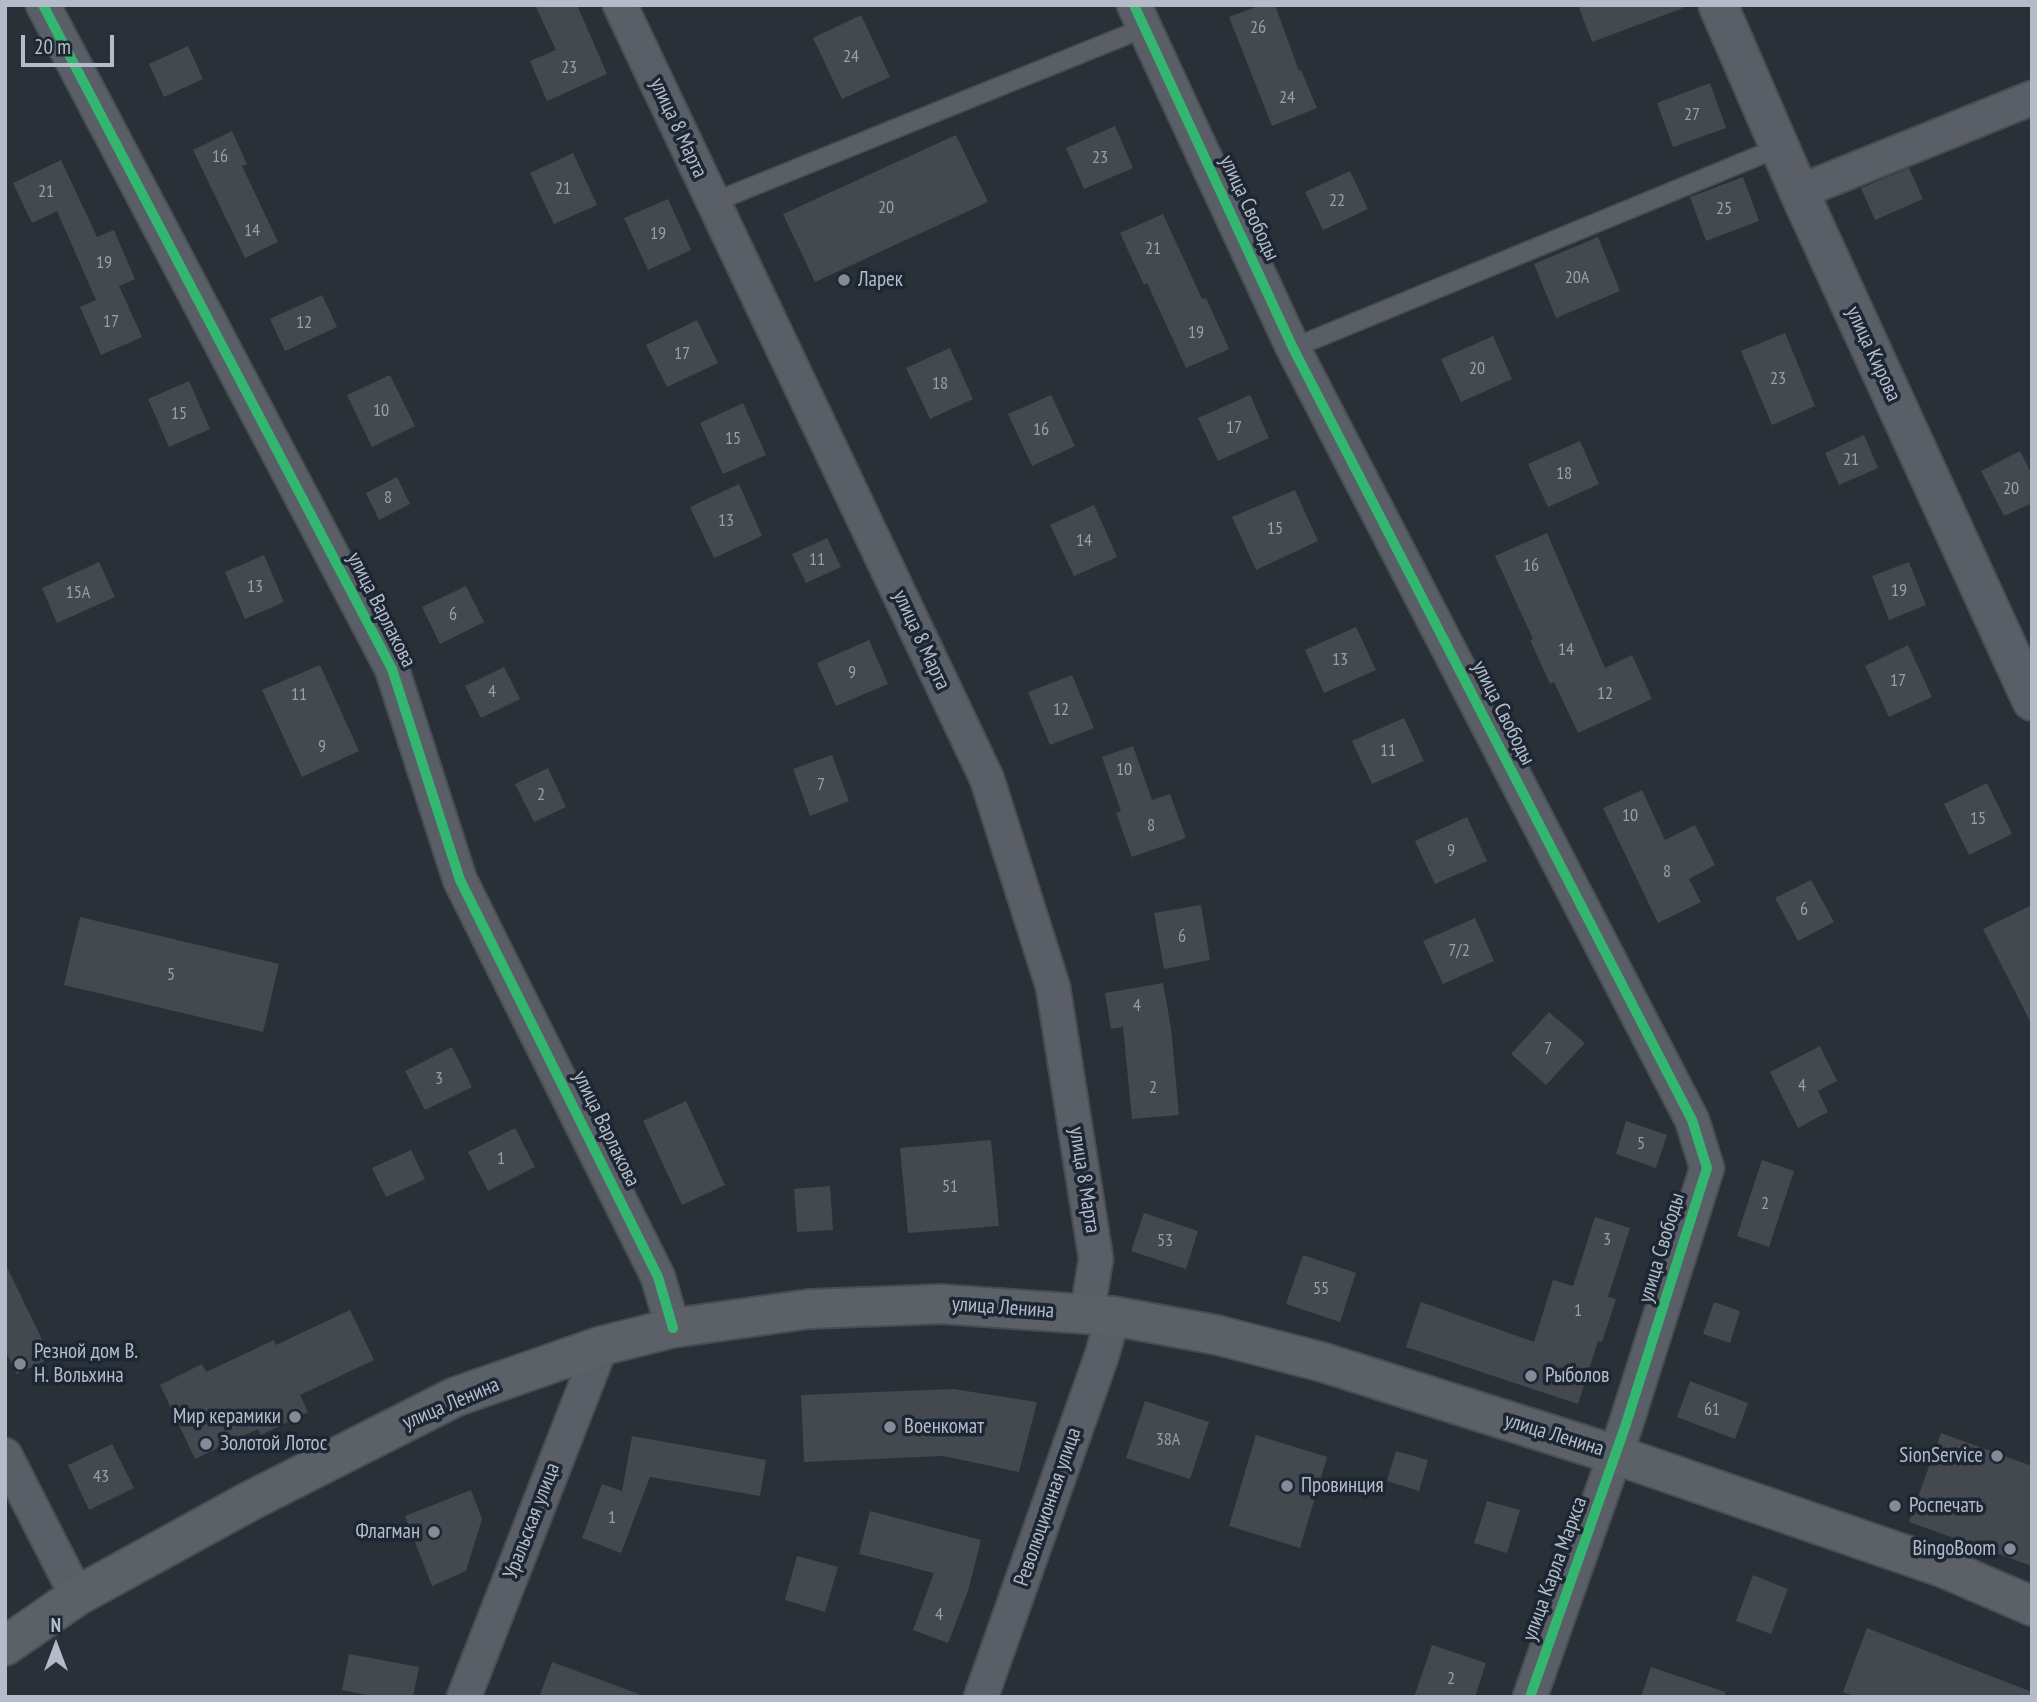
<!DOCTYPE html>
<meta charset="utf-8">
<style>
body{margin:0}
#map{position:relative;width:2037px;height:1702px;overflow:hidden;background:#2a3038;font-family:"PT Sans Narrow",sans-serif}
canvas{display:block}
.frame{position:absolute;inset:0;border:7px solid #b4bcc9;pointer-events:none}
.north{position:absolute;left:21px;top:1611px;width:70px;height:70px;-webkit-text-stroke:5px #1d2633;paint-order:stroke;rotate:0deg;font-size:19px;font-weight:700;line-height:28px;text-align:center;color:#b4bcc9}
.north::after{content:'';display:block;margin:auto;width:24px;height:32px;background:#b4bcc9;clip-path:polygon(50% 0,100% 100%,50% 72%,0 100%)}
.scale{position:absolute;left:21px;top:35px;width:93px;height:32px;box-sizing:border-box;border:4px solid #b4bcc9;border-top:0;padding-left:9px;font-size:21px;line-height:24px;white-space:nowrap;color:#b4bcc9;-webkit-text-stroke:5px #1d2633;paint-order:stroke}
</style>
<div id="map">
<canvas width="2037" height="1702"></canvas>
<div class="frame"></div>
<div class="north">N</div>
<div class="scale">20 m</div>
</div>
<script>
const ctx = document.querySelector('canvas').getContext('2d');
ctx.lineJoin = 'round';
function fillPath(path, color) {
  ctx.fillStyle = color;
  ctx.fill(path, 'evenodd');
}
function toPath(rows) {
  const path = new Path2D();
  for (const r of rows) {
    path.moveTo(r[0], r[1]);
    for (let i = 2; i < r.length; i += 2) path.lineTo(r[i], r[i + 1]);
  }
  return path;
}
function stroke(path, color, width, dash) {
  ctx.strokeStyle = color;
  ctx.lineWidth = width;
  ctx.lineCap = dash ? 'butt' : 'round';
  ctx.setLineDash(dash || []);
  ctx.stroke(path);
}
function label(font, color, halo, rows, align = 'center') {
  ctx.font = font + ' "PT Sans Narrow",sans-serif';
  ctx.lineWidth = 7;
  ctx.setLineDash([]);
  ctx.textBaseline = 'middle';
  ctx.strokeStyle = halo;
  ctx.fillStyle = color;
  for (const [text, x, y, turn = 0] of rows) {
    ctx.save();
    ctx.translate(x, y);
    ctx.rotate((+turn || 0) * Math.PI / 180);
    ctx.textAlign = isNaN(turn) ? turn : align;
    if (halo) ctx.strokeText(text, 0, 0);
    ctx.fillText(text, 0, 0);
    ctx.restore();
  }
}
const building = toPath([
 [535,5,577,5,607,74,547,101,530,61,556,50],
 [1261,5,1275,5,1299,71,1301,70,1317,108,1272,126,1229,17],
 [1578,5,1682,5,1683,8,1592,42],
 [861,15,890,77,842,99,813,38],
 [188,46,203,79,164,97,149,64],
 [1710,83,1726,128,1673,147,1657,103],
 [1115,126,1133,168,1084,189,1066,148],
 [232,131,247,164,242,166,278,242,245,258,193,150],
 [956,135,988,202,815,282,783,214],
 [573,153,597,205,554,224,530,173],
 [61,160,97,237,114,230,135,279,119,286,142,337,101,355,80,307,96,300,57,211,32,223,13,183],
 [1909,168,1923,199,1875,220,1861,188],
 [1350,171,1368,209,1323,230,1305,192],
 [1743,177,1759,221,1706,241,1690,197],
 [668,199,691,250,648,270,624,218],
 [1163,214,1202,299,1206,298,1229,349,1186,368,1147,283,1144,285,1120,233],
 [1598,237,1620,291,1556,318,1534,264],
 [322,295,337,327,285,351,270,319],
 [697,320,718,363,667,387,646,345],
 [1785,333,1815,406,1772,425,1741,351],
 [1493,336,1512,379,1461,402,1441,359],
 [950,348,973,399,930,419,906,368],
 [390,375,415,426,372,447,347,395],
 [189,381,210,429,169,447,148,399],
 [1051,395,1075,446,1032,466,1008,414],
 [1250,395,1269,438,1218,461,1198,418],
 [743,403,766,455,723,474,700,423],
 [1864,435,1878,468,1839,485,1825,453],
 [1580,441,1599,484,1548,507,1528,464],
 [2020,451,2032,475,2032,503,2004,516,1981,471],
 [397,477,410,504,379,520,366,493],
 [739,484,762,536,714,558,690,507],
 [1295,490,1318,541,1256,570,1232,517],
 [1094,505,1117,557,1074,576,1050,525],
 [1547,533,1605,668,1632,655,1652,699,1578,733,1554,682,1550,684,1530,640,1533,639,1495,556],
 [827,538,841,567,806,583,792,554],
 [264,555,284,602,245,619,225,572],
 [99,562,115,597,57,623,42,588],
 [1909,562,1926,605,1889,620,1872,576],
 [466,586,484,622,440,644,422,607],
 [1356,627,1376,670,1324,693,1305,650],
 [869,640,888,684,836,706,817,663],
 [1908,645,1932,697,1889,717,1865,666],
 [320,665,359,751,302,777,262,690],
 [504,667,520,699,481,718,465,686],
 [1072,675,1094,728,1050,745,1028,692],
 [1404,718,1424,761,1372,784,1352,741],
 [1133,746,1152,800,1170,794,1186,838,1132,857,1116,813,1121,811,1102,757],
 [832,755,849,801,810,816,793,769],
 [548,768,566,807,534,822,515,784],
 [1987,783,2012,834,1969,855,1944,804],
 [1642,790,1665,840,1695,825,1715,865,1689,879,1701,902,1658,923,1603,808],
 [1467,817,1487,861,1435,884,1415,841],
 [1811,880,1834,922,1798,941,1775,898],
 [1201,905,1210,960,1164,969,1154,913],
 [2032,905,2032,1025,1983,929],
 [80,917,279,964,263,1032,64,985],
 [1475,918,1494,961,1443,984,1423,941],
 [1163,983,1171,1028,1179,1115,1132,1119,1123,1027,1111,1029,1105,993],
 [1549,1012,1585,1043,1546,1085,1511,1054],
 [1820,1046,1837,1081,1818,1091,1828,1112,1798,1128,1770,1072],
 [452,1047,472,1087,425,1110,405,1071],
 [686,1101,725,1185,682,1205,643,1121],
 [1626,1121,1667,1135,1656,1168,1616,1154],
 [515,1128,535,1167,488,1191,468,1152],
 [991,1140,999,1226,908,1233,900,1148],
 [411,1150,425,1179,386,1197,372,1168],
 [1762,1160,1794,1171,1769,1247,1737,1236],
 [830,1186,833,1230,797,1232,794,1189],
 [1144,1213,1198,1231,1186,1269,1131,1251],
 [1595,1217,1630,1228,1608,1297,1616,1299,1602,1342,1598,1341,1578,1404,1406,1347,1421,1302,1534,1342,1553,1280,1573,1286],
 [1303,1255,1356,1273,1340,1322,1286,1304],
 [5,1263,51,1358,17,1374,5,1350],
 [1714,1302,1740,1311,1730,1343,1703,1334],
 [350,1310,374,1360,300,1395,308,1412,261,1435,258,1429,195,1459,160,1385,202,1364,206,1372,274,1340,276,1345],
 [1690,1381,1748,1403,1735,1439,1677,1417],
 [953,1389,1037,1402,1019,1472,943,1456,804,1462,801,1395],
 [1145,1401,1209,1422,1190,1479,1126,1458],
 [1941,1433,2032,1466,2032,1566,1909,1522],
 [1256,1435,1327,1457,1300,1548,1229,1526],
 [632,1436,766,1460,760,1496,650,1477,621,1553,582,1538,602,1484,622,1491],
 [112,1444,134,1488,89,1510,68,1465],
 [1396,1451,1428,1460,1419,1491,1387,1481],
 [471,1490,482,1519,466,1571,432,1586,405,1516],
 [1487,1501,1520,1510,1507,1553,1474,1543],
 [870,1511,981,1540,968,1591,948,1643,913,1630,934,1573,859,1554],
 [797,1556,838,1567,825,1612,785,1600],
 [1753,1575,1788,1589,1771,1634,1736,1621],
 [1867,1628,2032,1692,2032,1697,1856,1697,1843,1692],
 [1432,1645,1486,1663,1475,1697,1414,1697],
 [349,1654,419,1667,413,1697,377,1697,342,1690],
 [552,1662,639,1694,638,1697,539,1697],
 [1651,1667,1725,1692,1725,1697,1641,1697]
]);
const service = toPath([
 [714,202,1144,28],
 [1293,348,1780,147]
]);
const minor = toPath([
 [43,5,392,669,460,880,658,1277,673,1328],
 [620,5,987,779,1053,987,1096,1259,1087,1313],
 [1134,5,1293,348,1692,1120,1707,1168,1625,1427,1530,1697],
 [1799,192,2032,98],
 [5,1455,77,1596],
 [464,1697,601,1346],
 [981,1697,1102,1355,1113,1316]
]);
const tertiary = toPath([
 [1718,5,1799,192,2032,701]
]);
const primary = toPath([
 [5,1646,77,1596,250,1501,455,1397,601,1346,673,1328,809,1309,941,1304,1113,1316,1217,1335,1322,1362,1616,1455,1944,1568,2032,1606]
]);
const cycleway = toPath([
 [43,5,392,669,460,880,658,1277,673,1328],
 [1134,5,1293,348,1692,1120,1707,1168,1625,1427,1530,1697]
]);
const markers = [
 [844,280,7,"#848b96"],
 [20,1364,7,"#848b96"],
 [1531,1376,7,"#848b96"],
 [295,1417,7,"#848b96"],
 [890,1427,7,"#848b96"],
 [206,1444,7,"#848b96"],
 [1997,1456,7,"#848b96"],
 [1287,1486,7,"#848b96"],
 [1895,1506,7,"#848b96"],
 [434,1532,7,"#848b96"],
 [2010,1549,7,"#848b96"]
];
const numberNames = [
 ["26",1258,28],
 ["24",851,57],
 ["23",569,68],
 ["24",1287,98],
 ["27",1692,115],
 ["16",220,157],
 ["23",1100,158],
 ["21",563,189],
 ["21",46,192],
 ["22",1337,201],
 ["20",886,208],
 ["25",1724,209],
 ["14",252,231],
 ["19",658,234],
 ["21",1153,249],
 ["19",104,263],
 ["20А",1577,278],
 ["17",111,322],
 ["12",304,323],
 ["19",1196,333],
 ["17",682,354],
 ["20",1477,369],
 ["23",1778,379],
 ["18",940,384],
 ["10",381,411],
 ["15",179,414],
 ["17",1234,428],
 ["16",1041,430],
 ["15",733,439],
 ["21",1851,460],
 ["18",1564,474],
 ["20",2011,489],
 ["8",388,498],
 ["13",726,521],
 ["15",1275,529],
 ["14",1084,541],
 ["11",817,560],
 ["16",1531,566],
 ["13",255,587],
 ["19",1899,591],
 ["15А",78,593],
 ["6",453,615],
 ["14",1566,650],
 ["13",1340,660],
 ["9",852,673],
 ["17",1898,681],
 ["4",492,692],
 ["12",1605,694],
 ["11",299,695],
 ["12",1061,710],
 ["9",322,747],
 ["11",1388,751],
 ["10",1124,770],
 ["7",821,785],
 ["2",541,795],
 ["10",1630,816],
 ["15",1978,819],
 ["8",1151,826],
 ["9",1451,851],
 ["8",1667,872],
 ["6",1804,910],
 ["6",1182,937],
 ["7/2",1459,951],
 ["5",171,975],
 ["4",1137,1006],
 ["7",1548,1049],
 ["3",439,1079],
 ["4",1802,1086],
 ["2",1153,1088],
 ["5",1641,1144],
 ["1",501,1159],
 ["51",950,1187],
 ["2",1765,1204],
 ["3",1607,1240],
 ["53",1165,1241],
 ["55",1321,1289],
 ["1",1578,1311],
 ["61",1712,1410],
 ["38А",1168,1440],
 ["43",101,1477],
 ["1",612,1518],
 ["4",939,1615],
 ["2",1451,1679]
];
const streetNames = [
 ["улица 8 Марта",678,128,65],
 ["улица Свободы",1249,208,65],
 ["улица Кирова",1873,354,65],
 ["улица Варлакова",381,610,63],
 ["улица 8 Марта",921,640,65],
 ["улица Свободы",1503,713,63],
 ["улица Варлакова",606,1129,64],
 ["улица 8 Марта",1084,1180,81],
 ["улица Свободы",1662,1248,-73],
 ["улица Ленина",1003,1308,4],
 ["улица Ленина",451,1404,-23],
 ["улица Ленина",1554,1435,17],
 ["Революционная улица",1048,1507,-71],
 ["Уральская улица",532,1521,-69],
 ["улица Карла Маркса",1555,1569,-70]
];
const poiNames = [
 ["Ларек",858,280],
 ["Резной дом В.",34,1352],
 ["Н. Вольхина",34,1376],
 ["Рыболов",1545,1376],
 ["Мир керамики",281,1417,"right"],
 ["Военкомат",904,1427],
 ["Золотой Лотос",220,1444],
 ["SionService",1983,1456,"right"],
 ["Провинция",1301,1486],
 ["Роспечать",1909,1506],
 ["Флагман",420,1532,"right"],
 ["BingoBoom",1996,1549,"right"]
];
fillPath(building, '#444950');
stroke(service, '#484c53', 21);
stroke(minor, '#484c53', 37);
stroke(tertiary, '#484c53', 42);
stroke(primary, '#484c55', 42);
stroke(service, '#5a5e66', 18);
stroke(minor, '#5a5e66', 33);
stroke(tertiary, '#5a5e66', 38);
stroke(primary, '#5c6168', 38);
stroke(cycleway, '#33b770', 10);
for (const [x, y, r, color] of markers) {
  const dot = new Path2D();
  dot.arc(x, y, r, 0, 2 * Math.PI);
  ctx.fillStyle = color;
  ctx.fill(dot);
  stroke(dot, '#1d2633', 2.5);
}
label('18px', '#989fab', null, numberNames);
label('21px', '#b4bcc9', '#1d2633', streetNames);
label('21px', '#b4bcc9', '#1d2633', poiNames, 'left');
</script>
